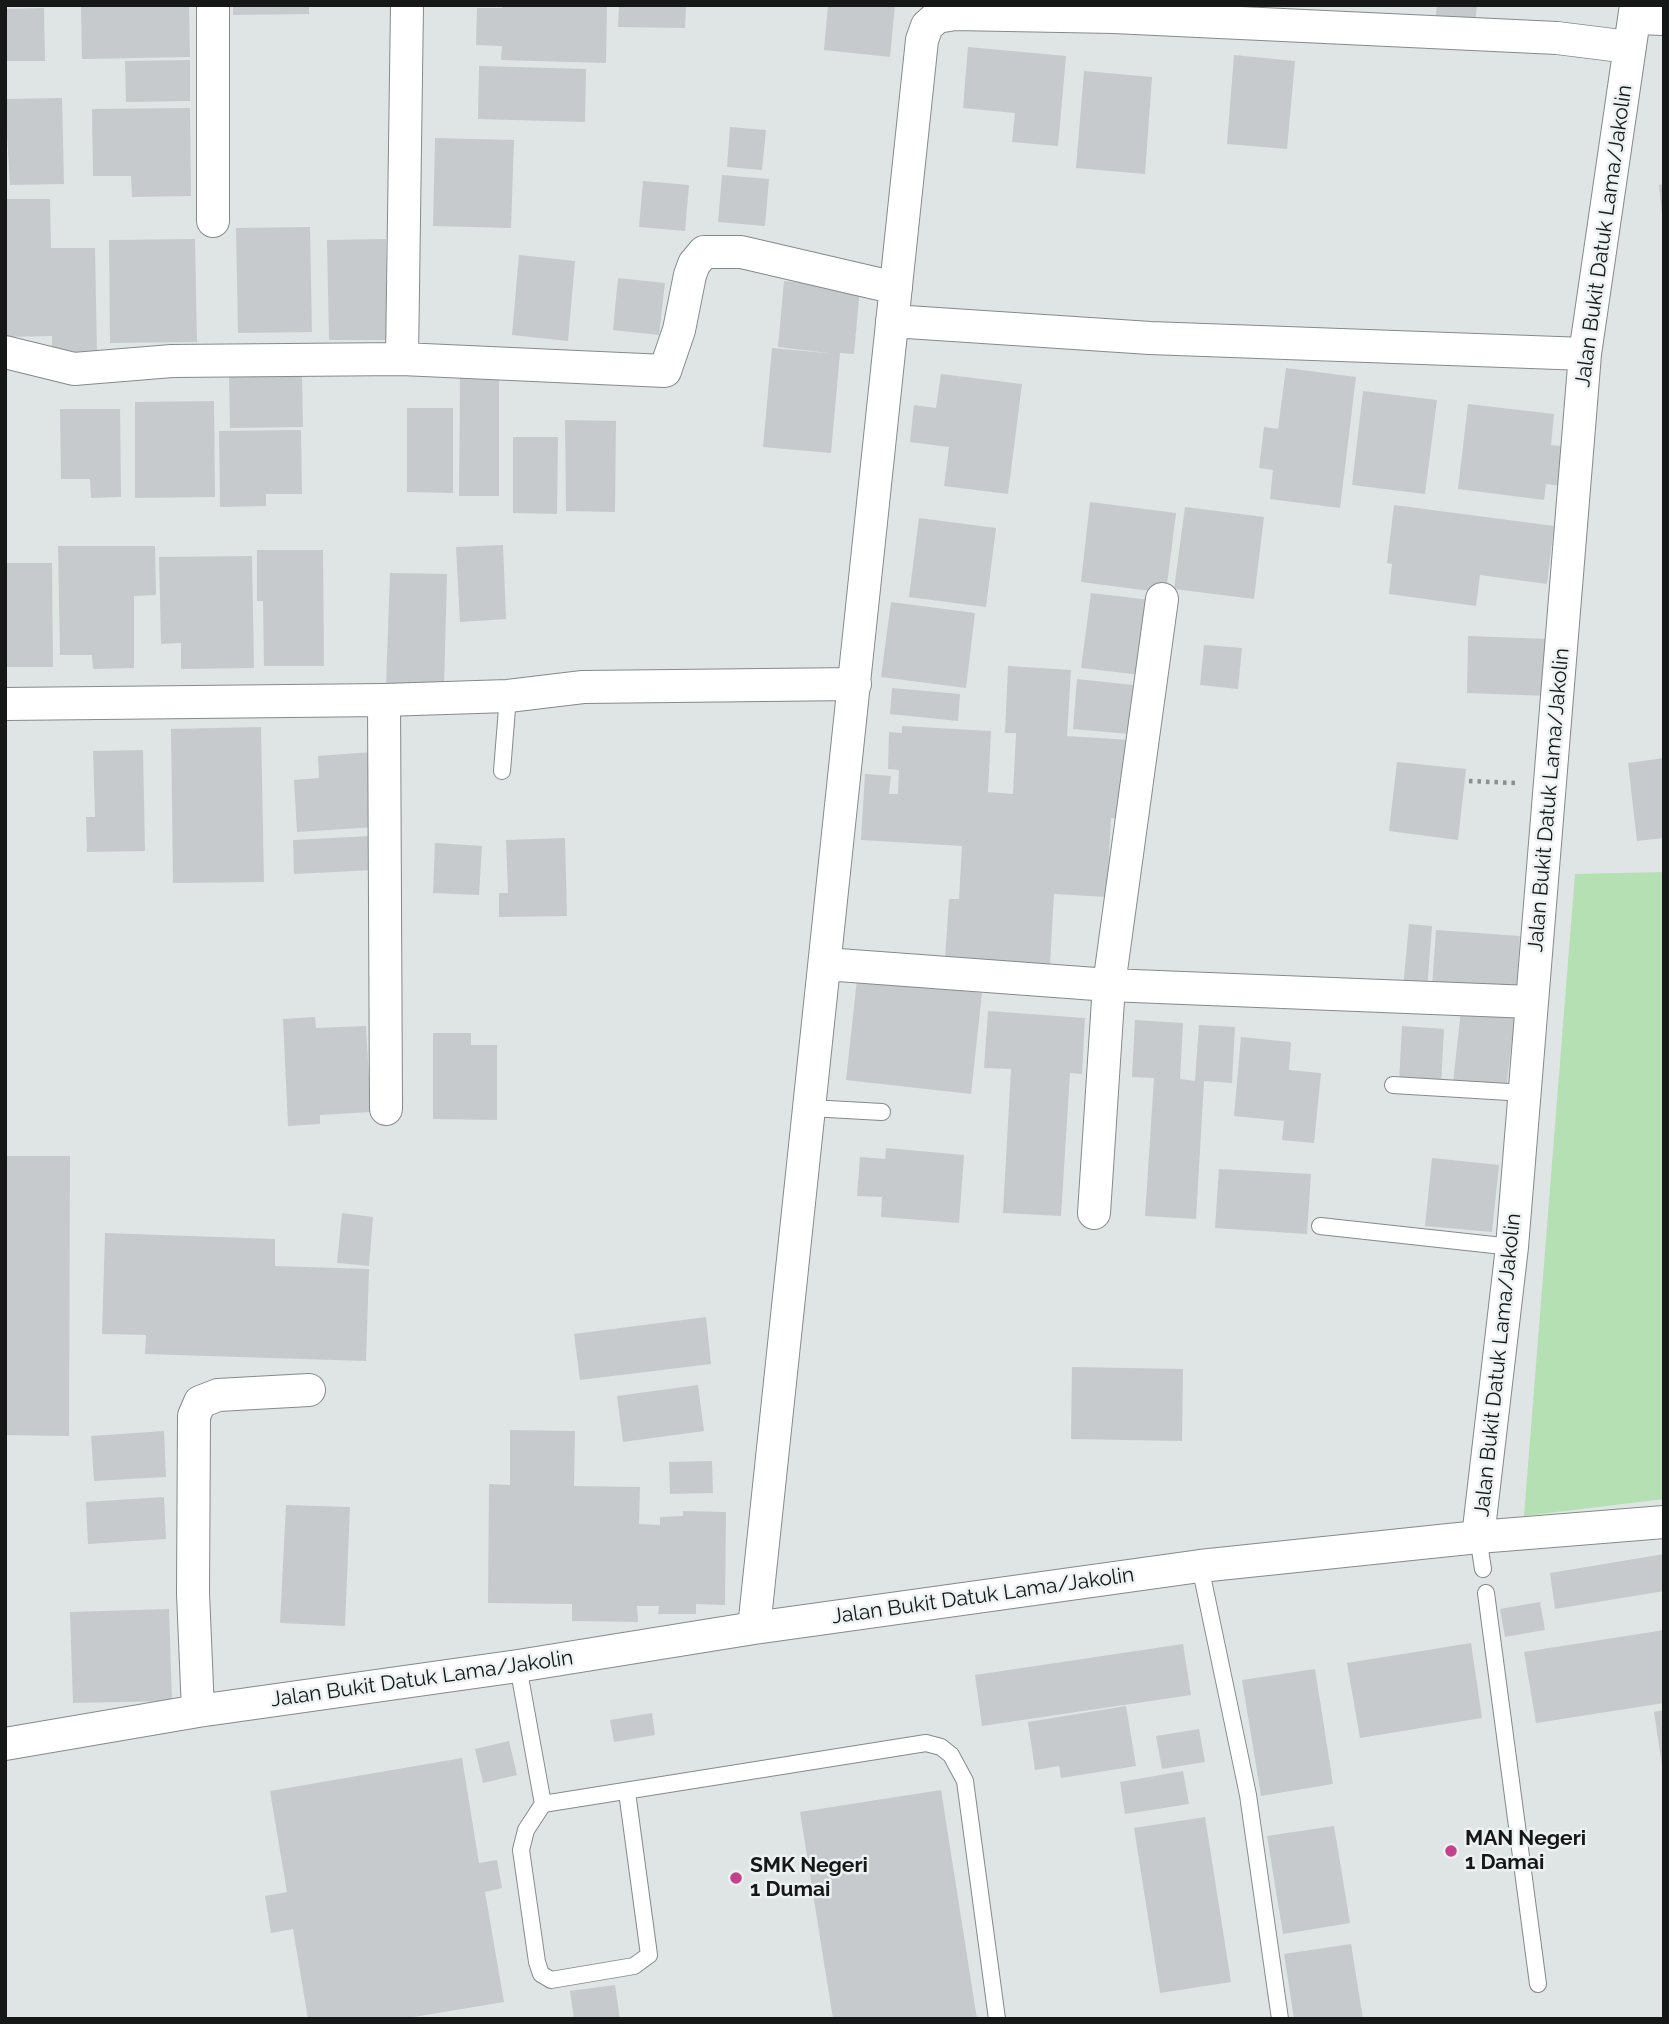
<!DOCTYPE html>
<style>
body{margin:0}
#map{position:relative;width:1669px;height:2024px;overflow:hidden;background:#dfe4e4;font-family:Raleway,sans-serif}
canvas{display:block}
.frame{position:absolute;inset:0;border:7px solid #161818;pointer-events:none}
</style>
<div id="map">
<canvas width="1669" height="2024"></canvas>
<div class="frame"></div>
</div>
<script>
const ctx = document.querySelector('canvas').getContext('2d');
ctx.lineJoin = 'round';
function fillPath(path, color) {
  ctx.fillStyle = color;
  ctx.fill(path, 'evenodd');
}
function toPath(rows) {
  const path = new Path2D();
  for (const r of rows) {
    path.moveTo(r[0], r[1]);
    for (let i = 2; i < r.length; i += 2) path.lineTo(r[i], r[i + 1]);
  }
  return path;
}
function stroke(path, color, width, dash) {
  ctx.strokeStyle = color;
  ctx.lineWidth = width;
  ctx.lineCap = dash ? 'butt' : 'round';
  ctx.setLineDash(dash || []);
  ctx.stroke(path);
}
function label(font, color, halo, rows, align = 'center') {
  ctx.font = font + ' Raleway,sans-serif';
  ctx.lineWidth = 5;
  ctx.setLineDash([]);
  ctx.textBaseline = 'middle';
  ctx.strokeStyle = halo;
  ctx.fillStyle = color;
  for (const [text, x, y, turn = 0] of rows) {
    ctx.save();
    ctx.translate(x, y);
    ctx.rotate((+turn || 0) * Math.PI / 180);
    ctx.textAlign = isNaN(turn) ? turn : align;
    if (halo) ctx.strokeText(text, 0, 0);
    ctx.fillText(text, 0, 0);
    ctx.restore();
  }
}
const green = toPath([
 [1664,872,1664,1499,1524,1516,1575,874]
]);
const building = toPath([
 [233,5,309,5,309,14,233,15],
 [503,5,607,5,606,63,501,60,502,46,476,45,477,8,502,8],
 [619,5,686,5,685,28,618,27],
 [828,5,895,5,890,57,824,50],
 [1437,5,1477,5,1475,26,1435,22],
 [189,6,190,57,82,59,81,7],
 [44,8,45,61,5,61,5,9],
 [968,47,1066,56,1058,146,1012,142,1015,113,963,108],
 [1234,55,1295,61,1287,149,1227,144],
 [190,60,190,101,126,102,125,61],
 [479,66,586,69,585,122,478,119],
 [1084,71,1152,77,1145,174,1076,168],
 [62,98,64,184,10,185,5,99],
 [190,108,191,196,132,197,131,176,93,176,92,109],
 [730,127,766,130,762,170,727,167],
 [435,138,514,140,511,228,433,226],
 [722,175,769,179,765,226,718,222],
 [643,181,689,185,685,231,639,227],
 [1664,184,1664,214,1662,215,1659,185],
 [5,199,50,199,51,248,95,248,97,354,52,354,52,336,5,337],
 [310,227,312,332,238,333,236,228],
 [195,239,197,342,110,343,109,240],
 [386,239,387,340,329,340,327,240],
 [519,255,575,261,568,341,512,335],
 [618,278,665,283,659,335,613,330],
 [784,281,860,288,854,354,840,353,831,453,763,447,772,348,836,354,778,347],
 [1286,368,1356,377,1340,508,1270,499,1273,470,1259,468,1264,427,1278,429],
 [941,374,1022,384,1008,494,944,486,949,447,910,442,914,405,936,408],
 [229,376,302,376,303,427,230,428],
 [460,377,499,377,499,496,459,496],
 [1363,391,1437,400,1425,494,1352,485],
 [214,401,215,497,135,498,135,402],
 [1468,404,1554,414,1551,445,1567,447,1562,486,1546,484,1544,500,1458,489],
 [407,408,453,408,453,493,407,492],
 [60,409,120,409,121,497,91,498,90,479,61,479],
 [565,420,616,421,615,512,566,511],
 [301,430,302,494,266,494,266,506,220,507,219,431],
 [513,437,558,437,557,514,513,513],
 [1090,502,1176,513,1166,593,1081,582],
 [1394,505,1554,526,1547,584,1480,575,1476,606,1389,594,1392,564,1387,563],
 [1185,507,1264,517,1254,599,1174,589],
 [919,518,996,528,986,607,909,597],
 [503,545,506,619,460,622,456,547],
 [58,546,155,546,156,595,134,596,134,668,93,669,92,655,60,655],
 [257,550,323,550,324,666,264,666,263,601,257,601],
 [252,556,254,668,181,669,181,643,161,644,159,557],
 [5,563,52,563,53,667,5,667],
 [390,573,447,574,444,689,386,687],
 [1091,593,1159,601,1150,676,1081,668],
 [891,602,975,613,966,688,881,677],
 [1468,636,1549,639,1547,696,1467,693],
 [1204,645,1242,648,1238,689,1200,685],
 [1008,666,1071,670,1067,736,1130,740,1126,819,1111,818,1107,897,1054,894,1050,965,945,959,949,899,959,899,962,846,861,840,865,774,891,776,889,794,898,794,899,770,888,769,889,732,902,733,902,726,991,731,988,792,1013,794,1016,733,1005,733],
 [1077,679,1133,685,1129,734,1073,729],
 [892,688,960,694,958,721,890,714],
 [261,727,264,882,173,883,171,729],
 [143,750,145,851,87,852,86,817,95,817,93,751],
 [371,752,376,827,297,832,294,780,319,778,318,756],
 [1664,758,1664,838,1637,841,1628,763],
 [1397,762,1466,769,1458,840,1389,831],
 [372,836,374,870,294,874,293,840],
 [565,838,567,916,499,917,499,893,508,893,506,840],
 [435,843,482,846,479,895,433,893],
 [1409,924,1432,926,1427,990,1403,988],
 [1436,930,1520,936,1516,993,1432,987],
 [857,979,982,993,971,1094,846,1080],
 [1461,1010,1515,1016,1506,1089,1453,1083],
 [988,1011,1085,1018,1082,1074,1070,1073,1061,1216,1003,1213,1011,1069,984,1068],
 [315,1017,316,1028,366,1026,371,1112,320,1115,320,1124,288,1126,283,1019],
 [1135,1020,1183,1023,1180,1079,1195,1081,1199,1025,1235,1027,1232,1083,1204,1081,1196,1219,1145,1216,1154,1078,1132,1077],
 [1402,1026,1444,1029,1441,1084,1399,1082],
 [433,1033,471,1033,471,1045,497,1045,497,1120,433,1119],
 [1241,1037,1291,1042,1289,1070,1321,1073,1314,1143,1282,1140,1284,1121,1234,1116],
 [886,1148,964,1155,959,1223,881,1217,882,1197,857,1196,860,1157,885,1159],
 [5,1156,70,1156,69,1436,5,1435],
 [1432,1158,1499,1165,1492,1232,1425,1226],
 [1219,1169,1311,1174,1307,1234,1215,1228],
 [342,1213,373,1217,369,1266,337,1263],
 [105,1233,275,1239,275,1266,369,1269,366,1361,145,1354,146,1335,102,1334],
 [706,1317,711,1364,580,1380,574,1334],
 [1072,1367,1183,1369,1182,1441,1071,1439],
 [698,1385,704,1431,623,1442,617,1396],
 [510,1430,575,1431,574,1486,640,1487,639,1524,660,1525,660,1517,683,1516,683,1511,726,1512,725,1605,696,1604,696,1614,658,1614,659,1606,637,1606,638,1622,572,1621,572,1604,488,1603,489,1484,510,1485],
 [164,1431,166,1477,94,1481,91,1436],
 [712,1461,713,1493,670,1494,669,1462],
 [164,1497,166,1539,88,1544,86,1502],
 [286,1505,350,1507,345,1626,280,1623],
 [1664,1554,1664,1591,1555,1609,1550,1573],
 [1540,1602,1545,1630,1505,1637,1500,1609],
 [169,1609,172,1701,73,1703,70,1612],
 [1664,1630,1664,1703,1536,1723,1524,1652],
 [1471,1643,1482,1718,1360,1738,1347,1663],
 [1183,1644,1191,1695,982,1726,975,1675],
 [1315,1669,1333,1784,1261,1796,1242,1680],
 [1126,1706,1136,1766,1061,1778,1059,1766,1035,1770,1028,1722],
 [1664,1710,1664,1765,1662,1765,1654,1712],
 [652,1713,655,1735,614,1742,610,1720],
 [1199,1729,1205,1762,1162,1769,1156,1736],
 [509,1741,517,1775,483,1783,475,1749],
 [462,1758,479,1863,497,1860,502,1888,485,1892,504,2002,402,2019,308,2019,293,1929,271,1933,265,1896,287,1892,270,1791],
 [1183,1771,1189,1804,1125,1814,1120,1782],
 [941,1790,977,2019,833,2019,800,1812],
 [1205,1817,1231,1982,1160,1993,1134,1828],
 [1334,1826,1350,1923,1283,1934,1267,1836],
 [1351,1944,1363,2019,1294,2019,1284,1954],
 [615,1985,620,2019,574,2019,570,1991]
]);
const path = toPath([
 [1469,781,1515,783]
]);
const service = toPath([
 [502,771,508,696],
 [1393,1085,1525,1093],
 [810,1108,882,1112],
 [1320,1226,1512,1247],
 [1478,1537,1483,1569],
 [1200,1566,1248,1795,1280,2019],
 [1486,1593,1538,1984],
 [518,1666,543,1804,526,1830,521,1850,537,1962,541,1974,551,1980,634,1966,649,1955,627,1792],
 [543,1804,926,1743,941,1747,951,1755,965,1781,997,2019]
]);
const minor = toPath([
 [213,5,213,221],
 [1635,18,1664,19],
 [892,321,1150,338,1585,354],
 [5,352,74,369,172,361,402,359,665,371,679,330,690,275,694,264,704,252,741,252,896,288],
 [402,359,407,5],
 [384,700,386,1109],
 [5,704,384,700,508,696,583,687,855,684],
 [825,964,1109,985,1531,1002],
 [1094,1213,1109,985,1162,599],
 [1478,1537,1664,1522],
 [754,1628,922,40,927,26,937,17,955,14,1114,17,1557,38,1629,47],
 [198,1711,193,1593,194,1416,200,1402,218,1395,309,1390],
 [5,1744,198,1711,518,1666,754,1628,1200,1566,1478,1537,1512,1247,1585,354,1636,5]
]);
const markers = [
 [1451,1851,7,"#c4428a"],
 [736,1878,7,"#c4428a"]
];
const streetNames = [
 ["Jalan Bukit Datuk Lama/Jakolin",1604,236,-82],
 ["Jalan Bukit Datuk Lama/Jakolin",1549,800,-85],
 ["Jalan Bukit Datuk Lama/Jakolin",1498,1365,-84],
 ["Jalan Bukit Datuk Lama/Jakolin",983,1596,-8],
 ["Jalan Bukit Datuk Lama/Jakolin",422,1679,-8]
];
const poiNames = [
 ["MAN Negeri",1465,1839],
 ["1 Damai",1465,1863],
 ["SMK Negeri",750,1866],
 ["1 Dumai",750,1890]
];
fillPath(green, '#b5e0b3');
fillPath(building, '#c6cacd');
stroke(service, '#858a8a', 18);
stroke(minor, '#858a8a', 34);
stroke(path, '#8a8e8e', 4.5, [3.5, 5]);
stroke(service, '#fff', 16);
stroke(minor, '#fff', 32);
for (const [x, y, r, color] of markers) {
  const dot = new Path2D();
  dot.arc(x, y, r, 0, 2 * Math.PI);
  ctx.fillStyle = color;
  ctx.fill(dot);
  stroke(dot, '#ecf1f1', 2.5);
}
label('21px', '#161818', '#ecf1f1', streetNames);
label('bold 21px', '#161818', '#ecf1f1', poiNames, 'left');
</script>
